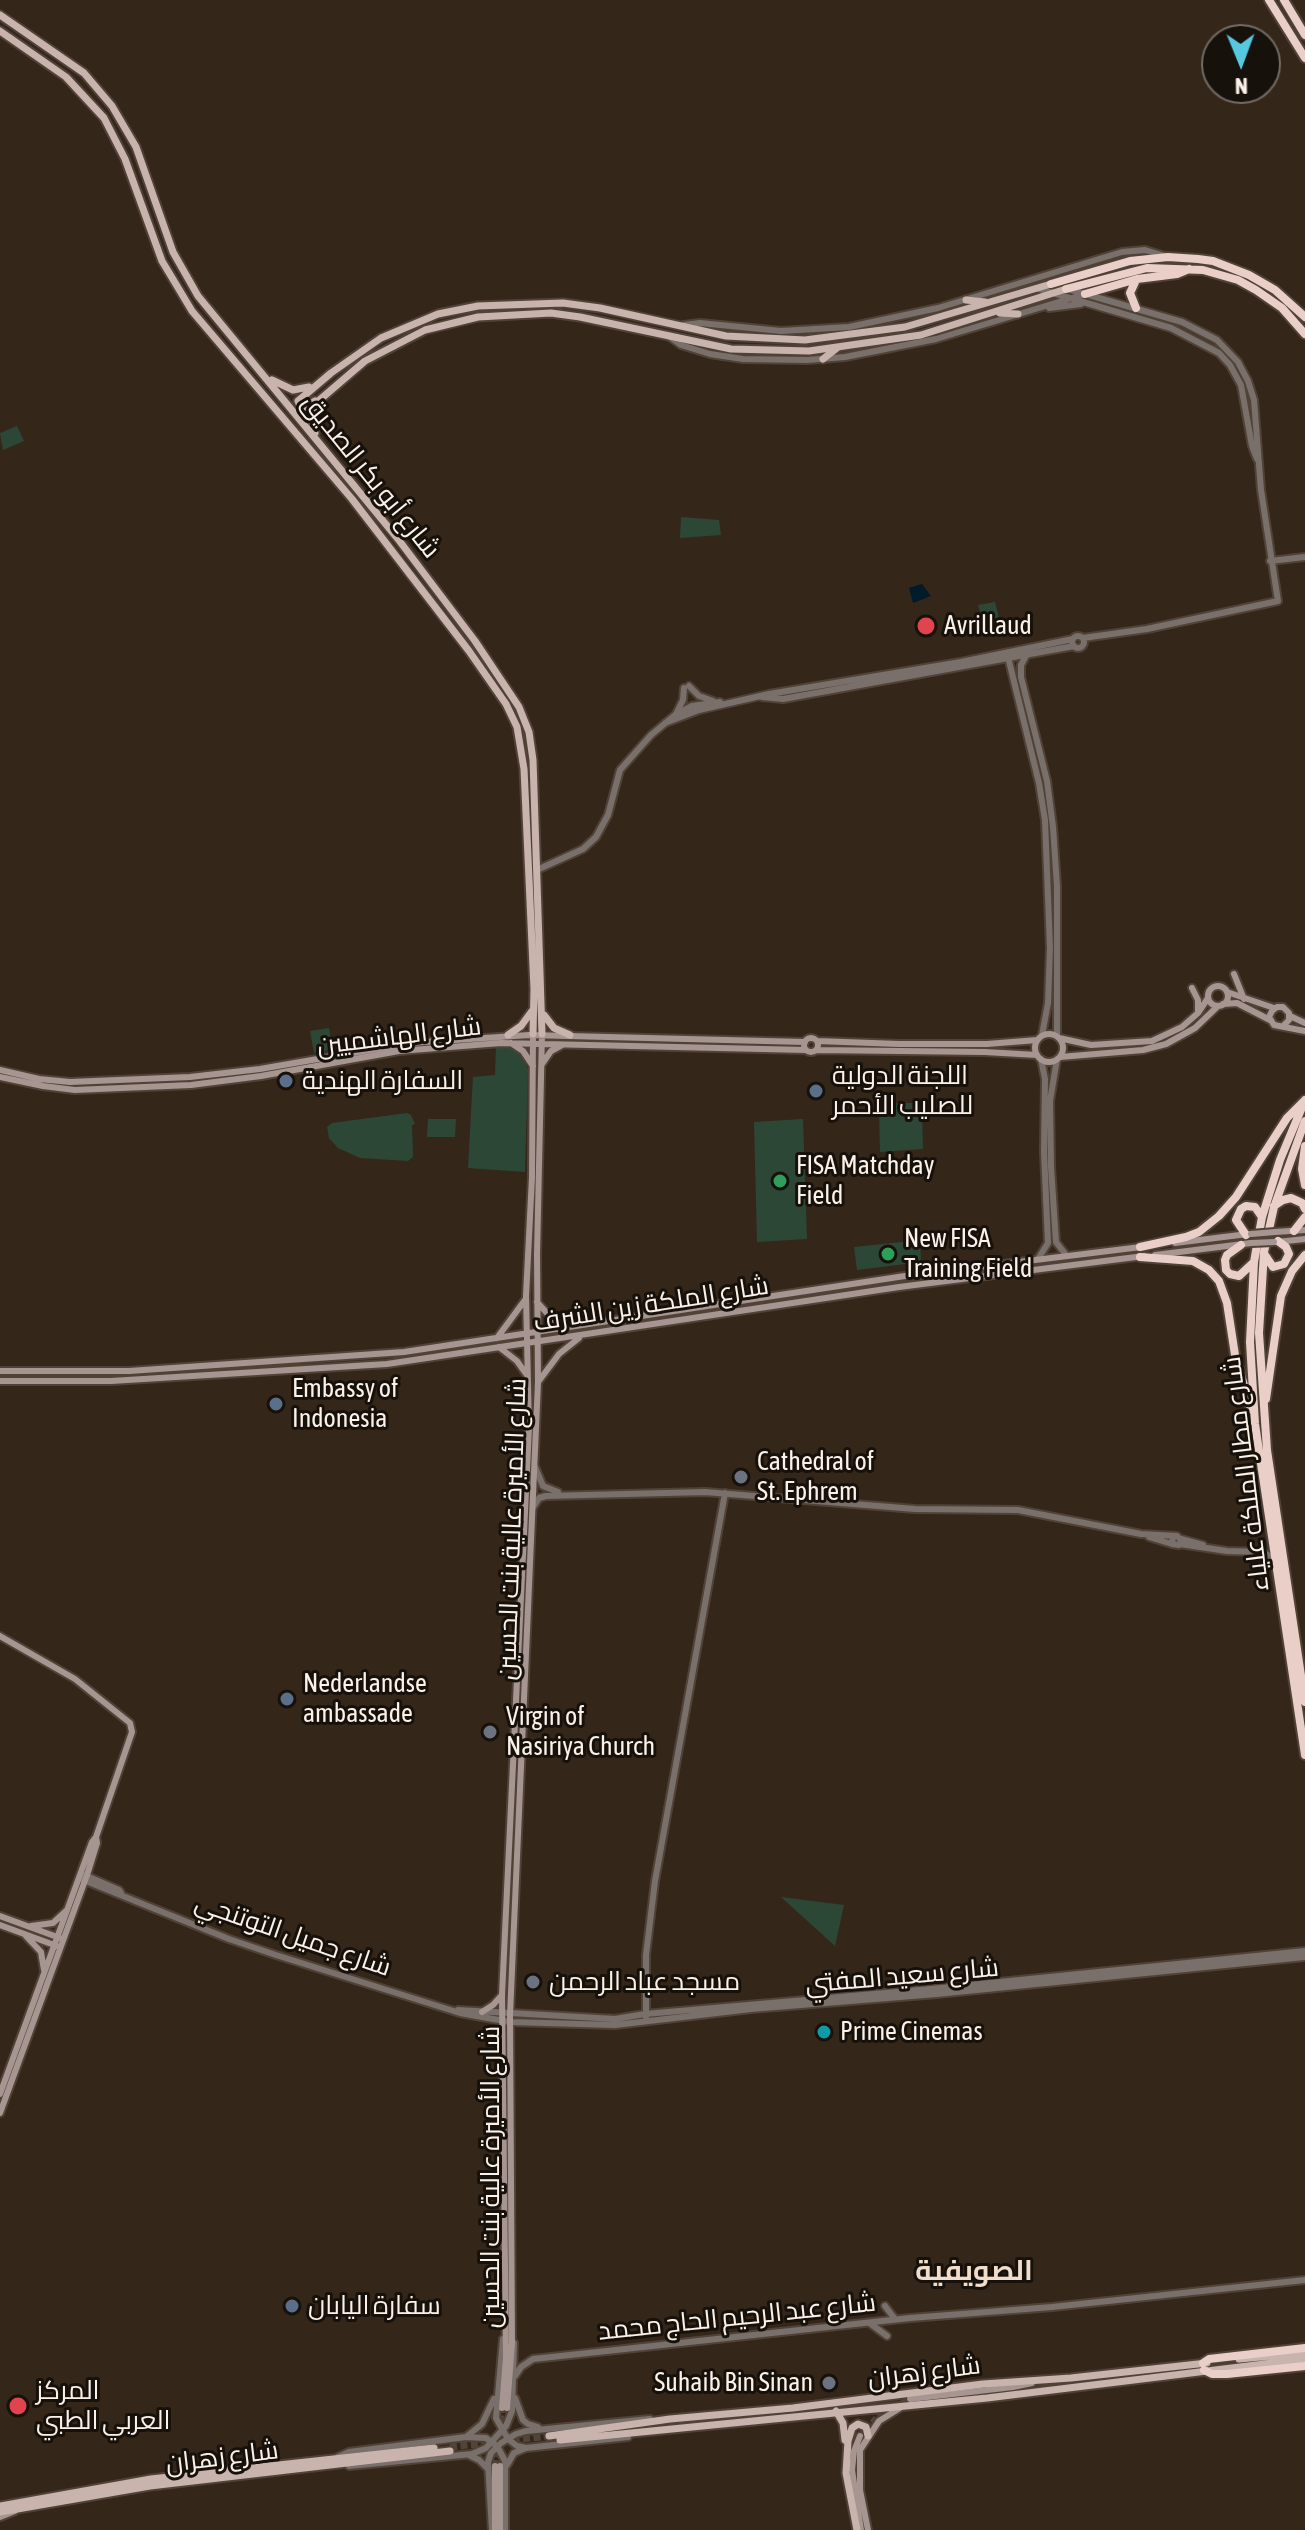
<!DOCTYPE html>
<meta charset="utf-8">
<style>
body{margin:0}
#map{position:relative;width:1305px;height:2530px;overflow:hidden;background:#35261a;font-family:"Asap Condensed",sans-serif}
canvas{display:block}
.north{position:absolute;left:1201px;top:24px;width:80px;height:80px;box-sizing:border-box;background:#17110b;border:2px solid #726b64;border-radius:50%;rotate:179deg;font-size:22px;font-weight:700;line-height:32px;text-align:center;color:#fbf1e9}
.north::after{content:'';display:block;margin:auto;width:28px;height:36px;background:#56c9e1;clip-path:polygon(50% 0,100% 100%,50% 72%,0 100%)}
</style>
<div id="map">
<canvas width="1305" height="2530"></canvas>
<div class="north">N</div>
</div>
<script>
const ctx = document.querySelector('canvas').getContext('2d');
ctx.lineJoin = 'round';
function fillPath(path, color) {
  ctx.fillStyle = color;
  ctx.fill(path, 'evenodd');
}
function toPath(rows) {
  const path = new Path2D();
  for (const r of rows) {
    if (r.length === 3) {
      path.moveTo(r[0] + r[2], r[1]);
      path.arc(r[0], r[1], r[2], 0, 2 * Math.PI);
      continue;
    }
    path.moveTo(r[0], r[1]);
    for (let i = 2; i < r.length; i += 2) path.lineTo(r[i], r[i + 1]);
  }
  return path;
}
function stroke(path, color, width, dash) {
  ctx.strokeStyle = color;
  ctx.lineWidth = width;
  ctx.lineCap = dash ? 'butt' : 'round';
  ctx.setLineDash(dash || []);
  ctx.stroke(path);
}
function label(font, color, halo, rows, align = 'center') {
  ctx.font = font + ' "Asap Condensed",Cairo,sans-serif';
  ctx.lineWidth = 6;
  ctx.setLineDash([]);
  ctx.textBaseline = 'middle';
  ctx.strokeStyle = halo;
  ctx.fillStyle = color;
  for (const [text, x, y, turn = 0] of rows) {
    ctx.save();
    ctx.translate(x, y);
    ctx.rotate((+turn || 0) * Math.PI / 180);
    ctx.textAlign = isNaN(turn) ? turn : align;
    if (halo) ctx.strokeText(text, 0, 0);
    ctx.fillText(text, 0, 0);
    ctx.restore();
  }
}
const green = toPath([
 [17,426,24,441,3,450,0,433],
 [681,517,719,520,721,535,680,538],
 [995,602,999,618,983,621,978,605],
 [329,1028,333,1049,314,1053,310,1031],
 [496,1046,509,1047,520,1052,528,1069,525,1172,468,1168,473,1077,495,1075],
 [887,1103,917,1103,922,1111,923,1149,880,1152,879,1109],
 [407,1113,411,1115,415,1124,412,1125,413,1157,408,1161,360,1158,338,1148,329,1138,327,1127,332,1123],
 [428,1119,456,1119,455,1137,427,1137],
 [803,1119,807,1239,757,1242,754,1122],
 [920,1240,921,1262,857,1270,854,1247],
 [781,1897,844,1905,835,1946]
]);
const water = toPath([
 [922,584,931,596,913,603,909,588]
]);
const secondaryTunnel = toPath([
 [860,2436,880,2414,910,2399],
 [495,2466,502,2408]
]);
const primaryTunnel = toPath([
 [450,2447,549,2436]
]);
const tertiary = toPath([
 [1036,288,1171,328,1219,353,1230,365,1241,385,1252,446,1257,459],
 [1068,289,1182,322,1217,340,1238,362,1248,381,1254,400,1261,490,1278,601,1147,629,1083,638],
 [1049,308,1081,304],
 [684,325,700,323,781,331,849,327,938,308,1122,252,1145,250,1168,257],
 [670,337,681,345,710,354,743,359,807,360,845,357,936,339,1082,295],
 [1270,561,1305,557],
 [1078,642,6],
 [1027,654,1021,665,1021,677,1047,781,1053,827,1057,886,1057,1036],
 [1008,657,1039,783,1045,820,1050,948,1048,1003,1042,1035],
 [689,686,699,696,713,701],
 [762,697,783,699,1074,646],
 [676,714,683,700,684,688],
 [665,723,699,710,769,694,961,662,1073,639],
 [539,869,583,849,596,837,608,815,620,770,651,735,675,715,692,706,720,702],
 [1057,1059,1050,1101,1051,1167,1056,1242,1066,1255],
 [1038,1259,1048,1243,1044,1152,1045,1079,1041,1059],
 [535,1467,543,1486,558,1492],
 [534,1506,539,1498,546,1496,705,1492,915,1509,1018,1510,1141,1534,1177,1536,1181,1540,1179,1545,1172,1544,1173,1537],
 [1149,1537,1172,1544],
 [1181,1539,1203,1545],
 [1180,1544,1227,1551,1263,1552,1275,1560],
 [82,1874,119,1890,121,1893],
 [81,1879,229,1939,276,1955,460,2013,510,2022,615,2025,751,2009,937,1994,1305,1957],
 [458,2010,615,2019,645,2014,931,1989,1305,1951],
 [646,2017,646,1955,655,1881,725,1493],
 [885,2306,895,2319],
 [871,2324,887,2336],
 [503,2339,496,2418,508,2439,517,2446,526,2448],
 [515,2376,521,2367,533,2359,910,2318,1052,2307,1305,2280],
 [515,2398,523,2420,528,2424,538,2427],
 [466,2437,482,2424,494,2399],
 [469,2455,479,2460,488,2469],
 [338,2457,349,2452,466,2437,486,2438,497,2446,505,2461,505,2530],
 [507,2465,514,2453,526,2448,628,2437],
 [349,2466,472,2454,486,2448,506,2426,512,2411,514,2343],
 [492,2530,488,2462,491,2453,501,2443,516,2434,526,2431,650,2419]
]);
const secondary = toPath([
 [1234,974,1244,999],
 [1218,996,10],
 [1192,988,1198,1000,1198,1011],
 [1227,992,1274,1008],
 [1223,1004,1237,1003,1270,1020],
 [1290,1016,1305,1023],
 [1283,1026,1289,1020,1289,1013,1283,1007,1277,1007,1272,1011,1269,1017,1274,1025,1305,1031],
 [1049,1048,14],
 [1059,1038,1091,1045,1152,1041,1182,1027,1198,1013,1208,998],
 [811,1045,7],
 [817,1041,899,1044,987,1044,1037,1040],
 [511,1043,523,1051,533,1066],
 [816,1050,985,1052,1037,1055],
 [1060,1057,1143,1050,1166,1044,1195,1028,1218,1006],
 [542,1064,551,1051,562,1045],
 [0,1070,39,1079,70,1082,190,1077,260,1069,410,1043,529,1035,805,1042],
 [0,1077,43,1086,75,1090,191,1085,261,1076,399,1051,501,1043,806,1050],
 [1275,1232,1305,1230],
 [1277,1242,1305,1239],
 [1175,1243,1248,1234],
 [1155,1255,1251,1243],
 [537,1302,554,1321,573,1324],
 [497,1338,525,1300],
 [499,1347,517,1361,527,1375],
 [0,1371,129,1371,404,1352,905,1276,1141,1247],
 [0,1381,111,1381,387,1364,899,1287,1144,1256],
 [538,1382,559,1354,579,1338],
 [0,1636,75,1679,130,1723,132,1732,96,1837,97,1843,87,1875,0,2113],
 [0,1916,60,1938],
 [0,1925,57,1946],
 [31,1926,53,1923,66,1911],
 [26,1936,41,1952,44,1970],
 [482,2012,493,2005,502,1995],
 [0,2094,92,1842,96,1837],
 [910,2399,1013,2387,1032,2383],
 [502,2408,506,2358,502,1995,529,1428,526,1296,532,1177,533,1034],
 [507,2408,512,2343,510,2015,538,1382,537,1254,542,1034],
 [860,2436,854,2451,852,2470,861,2530],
 [495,2466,495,2530],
 [0,2517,15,2511],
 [500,2530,500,2466],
 [868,2530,860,2490,860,2450,879,2421,900,2408]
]);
const primary = toPath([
 [0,15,84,73,112,106,136,147,173,252,198,296,398,539,475,641,519,707,529,732,533,760,542,1034],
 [0,31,66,77,104,118,125,159,162,261,192,311,352,499,469,651,506,704,517,727,524,769,534,989,533,1034],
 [966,300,985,302],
 [1000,313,1018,314],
 [823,359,837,348],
 [272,380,293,390,309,387],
 [315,401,305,407,300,406,298,401,331,373,381,338,438,314,478,306,563,303,600,308,726,336,805,340,905,327,1051,284],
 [315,433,311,419,316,403,365,361,425,330,478,317,551,313,580,317,731,349,809,351,921,335,1066,289],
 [544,1015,554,1028,570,1035],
 [508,1035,521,1026,532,1011],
 [1239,2359,1305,2353],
 [836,2411,843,2423,845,2440],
 [549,2436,670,2419,793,2408,983,2384,1071,2378,1207,2363],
 [560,2440,987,2398,1305,2359],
 [0,2506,151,2479,434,2448],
 [0,2512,150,2486,450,2451],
 [857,2530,846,2473,848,2441,852,2428,858,2424,866,2427,868,2436]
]);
const motorway = toPath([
 [1269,0,1305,58],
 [1284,0,1305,35],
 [1051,284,1130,261,1168,257,1198,259,1213,261,1249,275,1275,290,1305,317],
 [1066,289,1147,268,1203,270,1238,280,1256,290,1282,308,1305,334],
 [1085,294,1137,279,1177,274,1189,269],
 [1136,308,1130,293,1136,280],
 [1305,1100,1280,1160,1262,1217,1254,1262,1250,1342,1255,1424,1305,1755],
 [1305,1121,1274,1207,1264,1252,1259,1333,1267,1450,1305,1702],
 [1305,1146,1302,1169,1305,1185],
 [1274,1206,1283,1200,1291,1198,1302,1203,1305,1209],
 [1294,1231,1305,1217],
 [1246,1235,1236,1220,1241,1209,1246,1206,1255,1207,1262,1217],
 [1241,1245,1227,1255,1225,1260,1226,1270,1230,1274,1239,1276,1253,1263],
 [1140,1247,1186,1237,1199,1232,1219,1216,1236,1197,1287,1118,1304,1101],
 [1265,1255,1273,1267,1284,1264,1289,1254,1286,1247,1278,1241],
 [1140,1257,1193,1261,1209,1270,1219,1281,1227,1303,1235,1355,1251,1409],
 [1266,1399,1281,1296,1292,1271,1305,1255],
 [1203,2363,1209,2359,1305,2348],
 [1204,2370,1212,2374,1227,2374,1305,2366]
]);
const secondaryBridge = toPath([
 [1251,1234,1275,1232],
 [1251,1243,1274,1242]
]);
const markers = [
 [926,626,10,"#e0444e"],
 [286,1081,8,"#5c6f8a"],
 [816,1091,8,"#5c6f8a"],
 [780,1181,8,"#2e9e5b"],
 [888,1254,8,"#2e9e5b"],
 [276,1404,8,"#5c6f8a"],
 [741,1477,8,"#6b7280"],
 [287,1699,8,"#5c6f8a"],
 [490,1732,8,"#6b7280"],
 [533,1982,8,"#6b7280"],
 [824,2032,8,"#0f9aa8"],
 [292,2306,8,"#5c6f8a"],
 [829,2383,8,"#6b7280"],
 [18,2406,10,"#e0444e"]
];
const streetNames = [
 ["شارع أبو بكر الصديق",371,476,51],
 ["شارع الهاشميين",399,1036,-7],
 ["شارع الملكة زين الشرف",651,1304,-9],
 ["شارع مطار الملكة علياء",1246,1474,-97],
 ["شارع الأميرة عالية بنت الحسين",512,1529,-88],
 ["شارع جميل التوتنجي",293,1935,19],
 ["شارع سعيد المفتي",902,1976,-5],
 ["شارع الأميرة عالية بنت الحسين",491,2177,-90],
 ["شارع عبد الرحيم الحاج محمد",737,2317,-6],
 ["شارع زهران",924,2372,-7],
 ["شارع زهران",222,2457,-7]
];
const poiNames = [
 ["Avrillaud",944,626],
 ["اللجنة الدولية",832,1076],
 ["للصليب الأحمر",832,1106],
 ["السفارة الهندية",302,1081],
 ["FISA Matchday",796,1166],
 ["Field",796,1196],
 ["New FISA",904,1239],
 ["Training Field",904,1269],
 ["Embassy of",292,1389],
 ["Indonesia",292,1419],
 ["Cathedral of",757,1462],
 ["St. Ephrem",757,1492],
 ["Nederlandse",303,1684],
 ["ambassade",303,1714],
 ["Virgin of",506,1717],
 ["Nasiriya Church",506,1747],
 ["مسجد عباد الرحمن",549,1982],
 ["Prime Cinemas",840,2032],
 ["سفارة اليابان",308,2306],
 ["Suhaib Bin Sinan",813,2383,"right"],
 ["المركز",36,2391],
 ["العربي الطبي",36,2421]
];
const neighbourhoodNames = [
 ["الصويفية",974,2271]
];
fillPath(green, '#2d4737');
fillPath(water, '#001b29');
stroke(secondaryTunnel, '#534439', 6, [6, 3]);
stroke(primaryTunnel, '#534439', 7, [7, 3.5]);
stroke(tertiary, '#514237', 10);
stroke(secondary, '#514237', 10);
stroke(primary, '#514237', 11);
stroke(motorway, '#514237', 12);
stroke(tertiary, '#796f6b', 6);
stroke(secondary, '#a69591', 6);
stroke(primary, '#c9b4ad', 7);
stroke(motorway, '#e9cfc7', 8);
stroke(secondaryBridge, '#514237', 10, []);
stroke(secondaryBridge, '#a69591', 6);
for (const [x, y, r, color] of markers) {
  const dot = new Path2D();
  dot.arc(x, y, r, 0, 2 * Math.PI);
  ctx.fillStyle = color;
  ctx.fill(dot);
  stroke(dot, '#17110b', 3);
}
label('26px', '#fbf1e9', '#17110b', streetNames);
label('26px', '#fbf1e9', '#17110b', poiNames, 'left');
label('bold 28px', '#f0ddcc', '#17110b', neighbourhoodNames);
</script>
